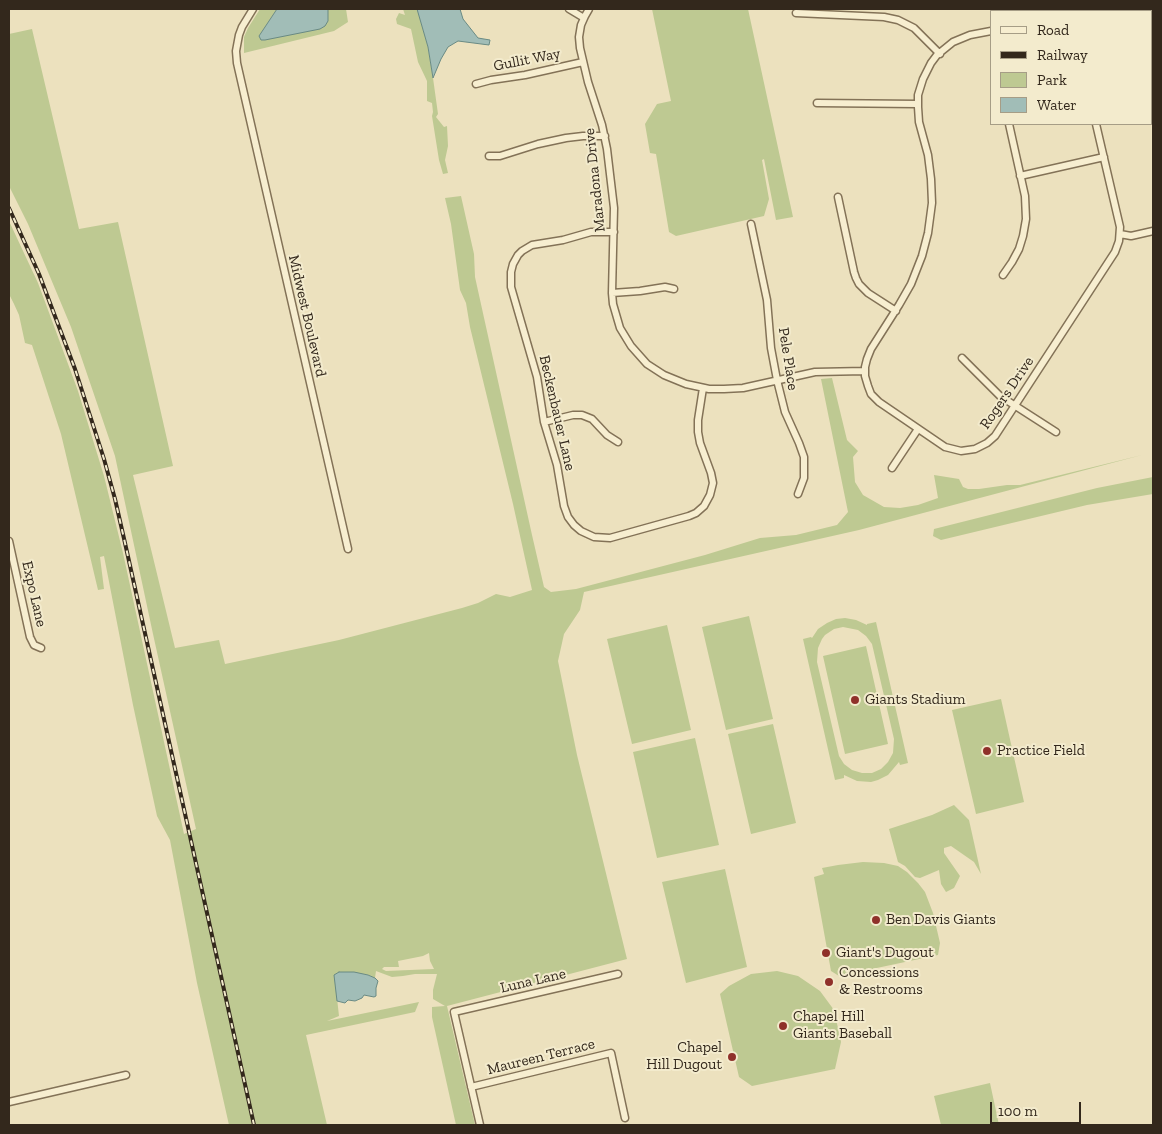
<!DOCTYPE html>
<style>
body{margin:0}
#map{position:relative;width:1162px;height:1134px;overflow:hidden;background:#ece1be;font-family:"Zilla Slab",serif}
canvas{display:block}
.frame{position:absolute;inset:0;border:10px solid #33281c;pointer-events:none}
.legend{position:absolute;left:990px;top:10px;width:162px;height:115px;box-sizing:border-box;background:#f3ebcd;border:1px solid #a69d86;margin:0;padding:6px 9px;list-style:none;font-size:15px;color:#33281c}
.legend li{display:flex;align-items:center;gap:10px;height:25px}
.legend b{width:25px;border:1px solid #a69d86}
.scale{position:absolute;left:990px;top:1102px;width:91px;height:22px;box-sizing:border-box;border:2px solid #33281c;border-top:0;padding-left:6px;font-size:15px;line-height:18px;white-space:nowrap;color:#33281c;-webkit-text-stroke:4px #f3ebcd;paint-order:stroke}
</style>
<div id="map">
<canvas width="1162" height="1134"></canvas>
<div class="frame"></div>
<ul class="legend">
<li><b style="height:6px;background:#f7eed0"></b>Road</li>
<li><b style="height:6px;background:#33281c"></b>Railway</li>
<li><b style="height:14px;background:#bec992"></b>Park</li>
<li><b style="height:14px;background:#a1bdb7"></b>Water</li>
</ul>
<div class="scale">100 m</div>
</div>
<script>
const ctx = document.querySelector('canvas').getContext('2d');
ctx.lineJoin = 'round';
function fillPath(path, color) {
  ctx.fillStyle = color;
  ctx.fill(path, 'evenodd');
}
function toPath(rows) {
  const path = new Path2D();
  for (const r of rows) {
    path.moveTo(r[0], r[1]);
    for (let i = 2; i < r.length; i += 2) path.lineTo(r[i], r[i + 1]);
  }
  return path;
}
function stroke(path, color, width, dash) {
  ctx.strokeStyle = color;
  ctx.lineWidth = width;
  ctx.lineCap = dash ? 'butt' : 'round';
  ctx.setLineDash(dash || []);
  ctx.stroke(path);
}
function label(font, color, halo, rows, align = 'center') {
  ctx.font = font + ' "Zilla Slab",serif';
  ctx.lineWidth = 4;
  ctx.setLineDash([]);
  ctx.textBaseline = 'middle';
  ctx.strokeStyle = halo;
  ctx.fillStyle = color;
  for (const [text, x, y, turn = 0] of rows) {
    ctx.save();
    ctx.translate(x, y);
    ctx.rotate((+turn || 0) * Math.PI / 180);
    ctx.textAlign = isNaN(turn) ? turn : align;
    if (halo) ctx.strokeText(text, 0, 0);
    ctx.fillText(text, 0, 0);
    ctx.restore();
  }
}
const green = toPath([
 [260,9,277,9,259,36,328,21,328,9,346,9,348,22,334,31,244,53,244,37,248,28],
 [403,9,418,9,428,47,433,78,438,114,436,117,444,127,447,126,448,146,445,160,448,173,443,174,439,160,432,116,433,112,432,103,427,101,427,81,418,62,411,29,397,24,396,19,399,13,405,15],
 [652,9,748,9,793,217,776,220,764,159,762,160,769,199,764,216,676,236,669,232,656,154,650,153,645,124,657,104,671,101],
 [32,29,79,229,118,222,173,466,133,475,175,648,219,640,225,664,339,640,462,608,478,603,496,594,510,597,532,590,513,504,470,327,466,303,460,290,451,224,445,198,461,196,474,254,475,277,532,535,544,587,551,592,576,589,705,555,760,538,796,535,837,525,848,512,821,379,832,378,847,440,858,451,853,457,855,482,863,495,884,507,900,508,918,505,938,498,934,475,959,479,963,487,968,489,979,489,1007,485,1020,485,1142,455,859,530,584,592,580,610,564,634,558,661,577,755,627,959,447,1006,475,1125,456,1125,432,1017,432,1007,445,1006,433,999,433,990,437,974,415,974,403,976,392,977,376,971,375,978,368,975,361,974,337,998,339,1016,327,1021,419,1002,415,1012,306,1035,327,1125,229,1125,197,983,170,840,157,816,133,705,104,556,100,557,104,589,98,590,61,434,32,345,25,343,19,315,14,304,9,294,9,221,38,283,54,326,78,391,104,476,123,553,184,834,196,829,153,634,115,456,71,327,28,224,9,186,9,34],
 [429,953,430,961,434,969,386,971,382,969,384,967,399,967,398,961,423,956],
 [1153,477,1153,494,1087,505,941,540,933,536,934,529,1097,488],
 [749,616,773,719,726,730,702,627],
 [845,618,856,620,867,625,867,624,876,622,908,763,900,765,899,762,888,775,878,780,871,782,857,781,844,775,844,778,835,780,803,639,811,637,812,638,818,629,827,623,836,619],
 [843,627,858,630,866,636,872,644,894,739,893,753,888,762,881,769,872,773,862,773,852,770,844,764,839,756,817,662,818,648,822,639,825,635,834,629],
 [667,625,691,730,632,744,607,639],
 [866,646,888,744,845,754,823,656],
 [1001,699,1024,802,976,814,952,710],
 [773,724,796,823,751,834,728,734],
 [695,738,719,845,657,858,633,752],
 [954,805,969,820,981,874,974,862,951,846,944,848,944,853,960,876,954,888,946,892,941,884,939,870,920,878,915,877,905,866,898,862,889,829,932,815],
 [863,862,884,863,898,866,907,872,918,883,925,892,933,913,940,943,938,955,839,976,831,971,814,877,824,874,822,868,838,865],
 [725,869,747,967,686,983,662,882],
 [777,971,798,976,820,991,834,1010,841,1042,835,1069,752,1086,739,1077,720,994,729,986,751,974],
 [990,1083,999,1125,941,1125,934,1096]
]);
const water = toPath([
 [277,9,328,9,328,21,325,26,320,29,265,40,261,40,259,36,277,9],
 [417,9,460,9,463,19,478,38,490,40,489,45,458,41,448,47,441,59,433,78,428,47,417,9],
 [339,972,354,972,368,975,375,978,378,981,376,988,376,996,374,997,364,995,362,998,355,1001,348,1000,345,1003,337,1001,334,975,339,972]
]);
const minor = toPath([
 [253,9,242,27,239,35,236,51,237,63,348,549],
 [569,9,584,18],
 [589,9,585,16,581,25,579,37,580,48,588,82,602,125,607,149,614,208,612,293,613,304,620,328,631,346,647,364,664,375,686,384,709,389,724,389,743,388,815,372,865,371],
 [796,13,884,17,898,20,914,28,940,54],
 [991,31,970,35,953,42,937,55,931,63,923,79,918,95,918,107,919,122,928,155,931,179,932,203,928,233,922,256,911,284,899,305,871,349,867,359,865,367,865,376,868,386,871,394,879,402,945,447,961,451,975,449,987,443,995,436,1115,252,1119,241,1120,227,1096,124],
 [476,84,491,80,525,75,583,62],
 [817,103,918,104],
 [489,156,500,156,538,144,566,138,583,136,605,136],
 [1020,176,1104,157],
 [838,197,854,272,856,278,859,284,868,293,896,311],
 [751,224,767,300,771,348,777,380,785,412,799,443,804,457,804,478,798,494],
 [614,232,591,232,563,240,532,245,522,251,518,255,513,264,511,272,511,287,537,377,544,422,557,465,564,506,568,517,574,525,581,531,594,537,610,538,689,516,696,513,704,506,710,495,713,483,711,473,700,443,698,432,698,420,703,388],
 [1120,234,1131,236,1153,231],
 [1003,275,1012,262,1019,249,1023,236,1026,219,1025,196,1009,124],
 [612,293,640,291,665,287,674,289],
 [962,358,1000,396,1056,432],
 [544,422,573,415,582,415,592,419,607,435,618,442],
 [892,468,918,429],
 [9,541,30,637,34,645,41,648],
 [471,1087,611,1053,625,1118],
 [9,1102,126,1075],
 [480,1125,454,1012,618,974]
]);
const rail = toPath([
 [9,208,39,274,75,369,104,459,115,499,125,543,254,1125]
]);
const markers = [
 [855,700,5,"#8f312a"],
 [987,751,5,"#8f312a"],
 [876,920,5,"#8f312a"],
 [826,953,5,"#8f312a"],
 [829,982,5,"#8f312a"],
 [783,1026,5,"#8f312a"],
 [732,1057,5,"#8f312a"]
];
const streetNames = [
 ["Gullit Way",527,60,-11],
 ["Maradona Drive",595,180,-96],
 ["Midwest Boulevard",307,316,77],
 ["Pele Place",788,359,81],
 ["Rogers Drive",1007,393,-56],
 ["Beckenbauer Lane",557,413,77],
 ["Expo Lane",34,594,77],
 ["Luna Lane",533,981,-13],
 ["Maureen Terrace",541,1057,-14]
];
const poiNames = [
 ["Giants Stadium",865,700],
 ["Practice Field",997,751],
 ["Ben Davis Giants",886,920],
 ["Giant's Dugout",836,953],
 ["Concessions",839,973],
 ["& Restrooms",839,990],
 ["Chapel Hill",793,1017],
 ["Giants Baseball",793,1034],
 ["Chapel",722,1048,"right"],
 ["Hill Dugout",722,1065,"right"]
];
fillPath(green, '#bec992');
fillPath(water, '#a1bdb7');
stroke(water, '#698a84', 1);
stroke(minor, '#837257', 9);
stroke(minor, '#f7eed0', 6);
stroke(rail, '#33281c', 4);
stroke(rail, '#f3ebcd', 2, [5.5]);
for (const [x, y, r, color] of markers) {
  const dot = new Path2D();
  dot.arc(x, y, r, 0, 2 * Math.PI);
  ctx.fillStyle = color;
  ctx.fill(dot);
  stroke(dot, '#f3ebcd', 2);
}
label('15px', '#33281c', '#f3ebcd', streetNames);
label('15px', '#33281c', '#f3ebcd', poiNames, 'left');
</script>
